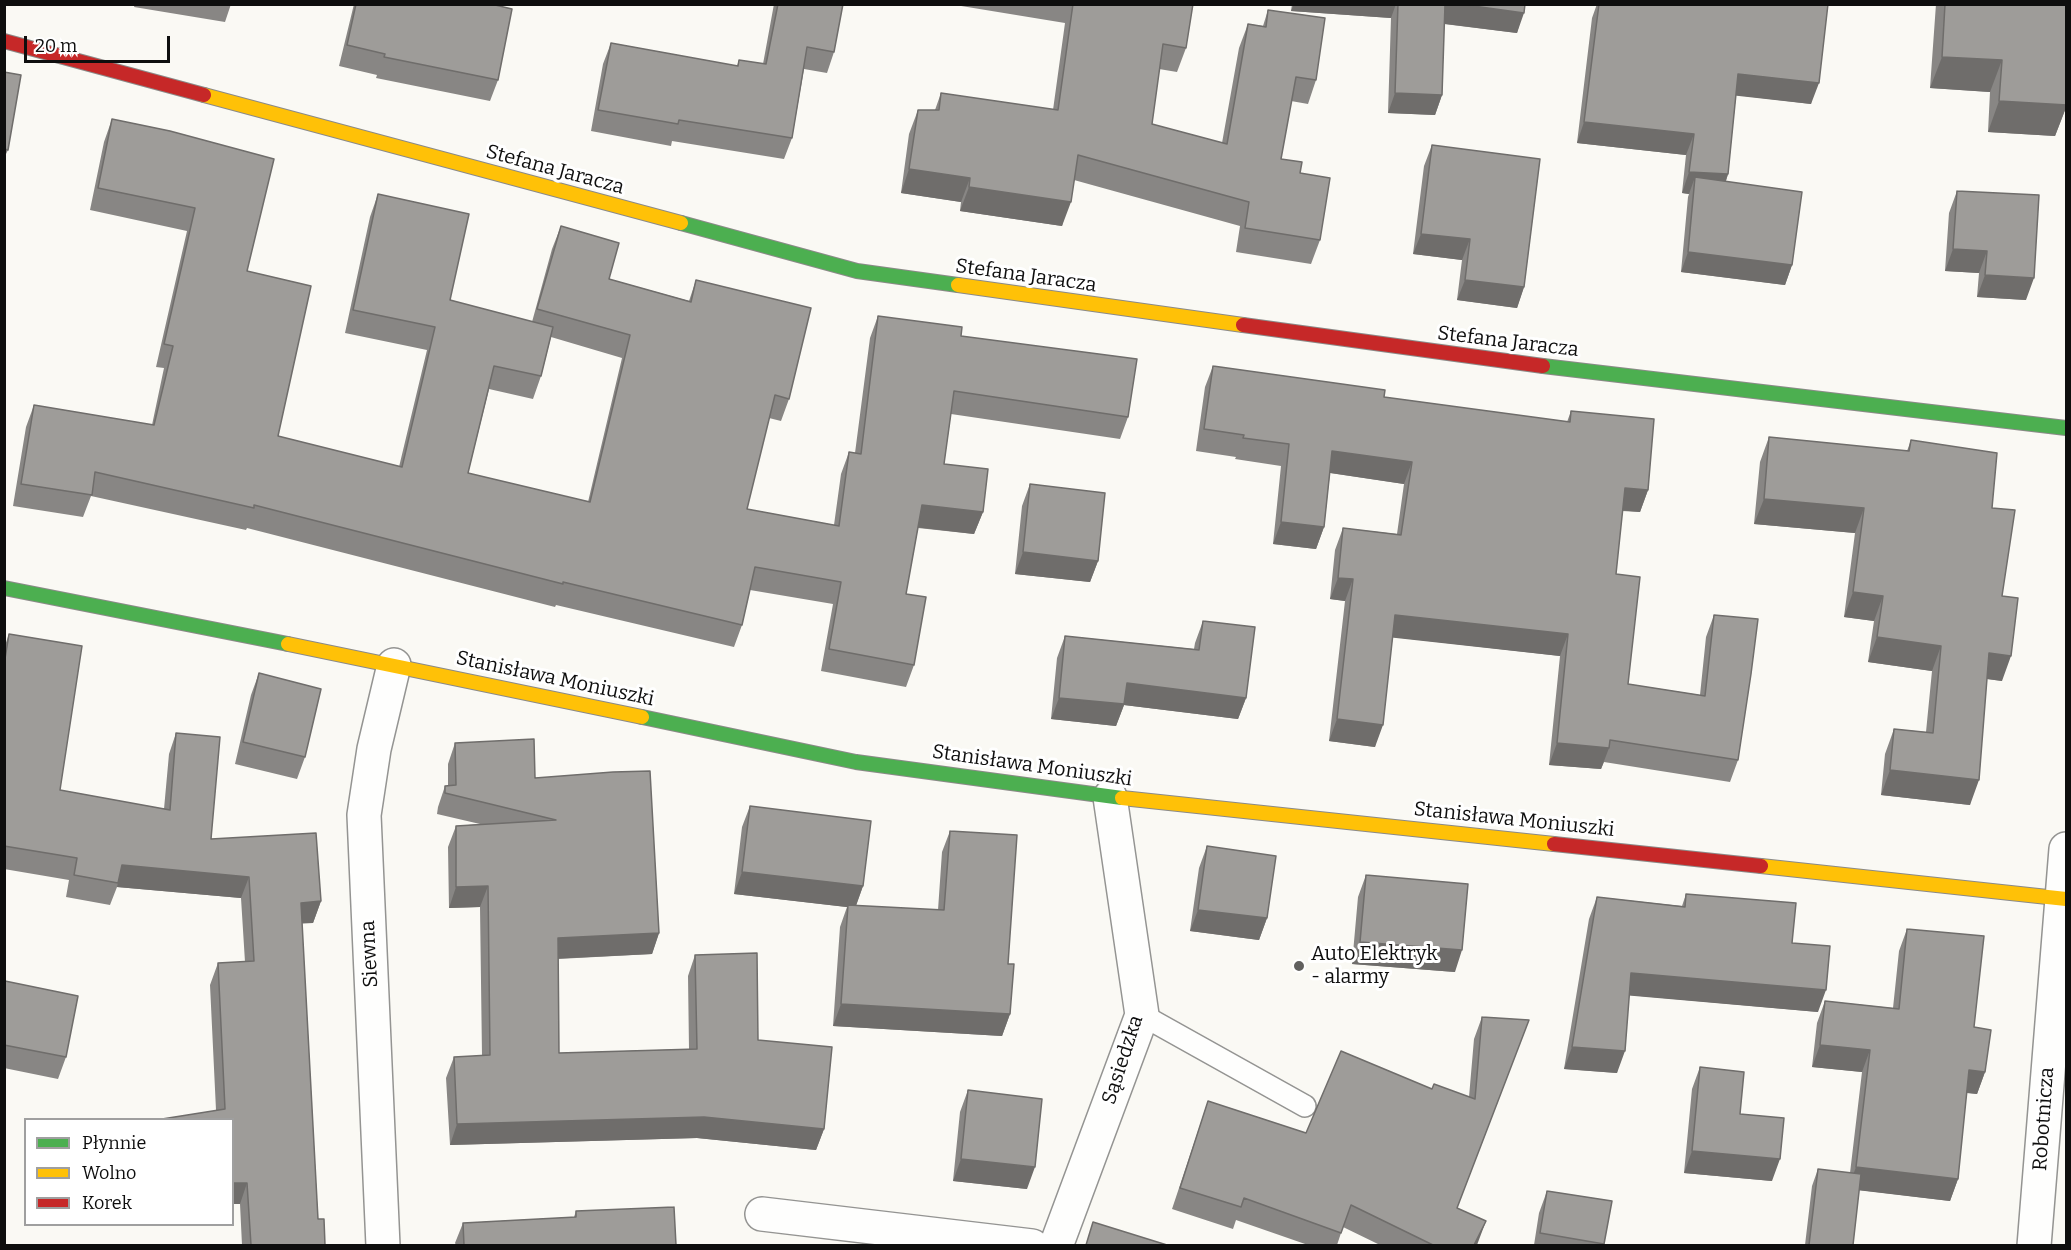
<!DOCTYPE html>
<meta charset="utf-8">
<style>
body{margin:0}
#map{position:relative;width:2071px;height:1250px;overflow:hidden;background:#faf9f4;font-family:Bitter,serif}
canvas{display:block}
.frame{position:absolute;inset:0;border:6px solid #0e0e0e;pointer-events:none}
.legend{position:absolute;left:24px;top:1118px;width:210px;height:108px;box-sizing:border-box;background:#fff;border:2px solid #9f9f9f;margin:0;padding:8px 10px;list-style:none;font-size:18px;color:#0e0e0e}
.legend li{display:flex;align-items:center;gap:12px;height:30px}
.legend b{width:30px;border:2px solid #9f9f9f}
.scale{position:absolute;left:24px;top:36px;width:146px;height:27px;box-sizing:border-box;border:3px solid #0e0e0e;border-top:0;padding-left:8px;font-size:18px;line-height:21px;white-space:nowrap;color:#0e0e0e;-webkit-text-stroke:4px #fff;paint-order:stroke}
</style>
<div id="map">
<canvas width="2071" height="1250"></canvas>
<div class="frame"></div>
<ul class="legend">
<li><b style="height:8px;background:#4caf50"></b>Płynnie</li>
<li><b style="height:8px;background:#ffc107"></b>Wolno</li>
<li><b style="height:8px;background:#c62828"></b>Korek</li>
</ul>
<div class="scale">20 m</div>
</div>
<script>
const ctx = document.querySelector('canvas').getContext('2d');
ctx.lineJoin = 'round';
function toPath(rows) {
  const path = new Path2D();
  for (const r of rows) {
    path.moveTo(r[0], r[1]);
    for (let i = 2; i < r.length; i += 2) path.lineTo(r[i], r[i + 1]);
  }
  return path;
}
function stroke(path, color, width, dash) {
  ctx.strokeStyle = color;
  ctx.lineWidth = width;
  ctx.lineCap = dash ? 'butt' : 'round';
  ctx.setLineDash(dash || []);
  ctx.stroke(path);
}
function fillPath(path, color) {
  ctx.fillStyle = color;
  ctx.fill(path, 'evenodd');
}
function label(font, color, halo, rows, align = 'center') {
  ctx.font = font + ' Bitter,serif';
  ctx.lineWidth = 6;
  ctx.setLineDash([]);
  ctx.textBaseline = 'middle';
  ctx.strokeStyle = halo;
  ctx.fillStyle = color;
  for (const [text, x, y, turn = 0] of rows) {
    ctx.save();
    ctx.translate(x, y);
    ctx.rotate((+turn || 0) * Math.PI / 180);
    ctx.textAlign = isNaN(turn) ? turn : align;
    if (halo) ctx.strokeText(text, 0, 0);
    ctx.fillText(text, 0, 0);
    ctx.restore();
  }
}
const lane = toPath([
 [1142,1015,1305,1106]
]);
const street = toPath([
 [762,1214,1032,1246],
 [383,1246,364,815,374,749,394,665],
 [1056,1246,1142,1015,1110,797],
 [2034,1246,2066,849]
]);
const fast = toPath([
 [681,223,857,271,958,285],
 [1543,366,2066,428],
 [4,588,288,644],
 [642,717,856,762,1122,798]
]);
const slow = toPath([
 [204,95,681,223],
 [958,285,1243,325],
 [288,644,642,717],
 [1122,798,1554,844],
 [1761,866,2066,899]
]);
const jam = toPath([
 [4,41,204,95],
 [1243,325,1543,366],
 [1554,844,1761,866]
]);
const wall = toPath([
 [135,4,231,4,225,22,134,7],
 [354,4,491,4,498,80,490,101,376,78,377,75,339,66],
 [774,4,843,4,834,52,827,73,804,69,792,138,784,159,672,141,671,146,591,131,603,64,611,43,737,66,739,60,763,64],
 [949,4,1193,4,1186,48,1177,72,1159,69,1152,124,1222,143,1239,48,1248,24,1263,26,1268,10,1316,80,1308,104,1291,101,1281,159,1300,173,1320,240,1311,264,1236,252,1240,226,1074,180,1062,226,960,211,961,202,901,193,909,134,918,110,935,110,941,93,1053,110,1065,23],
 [1292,4,1525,4,1517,33,1444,24,1442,95,1435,115,1388,113,1391,18,1291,11],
 [1597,4,1828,4,1811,104,1736,95,1728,174,1726,181,1792,265,1785,285,1681,272,1688,197,1689,194,1682,193,1686,155,1577,143,1592,18],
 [1936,4,2067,4,2067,105,2055,136,1988,132,1990,92,1930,88],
 [4,72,8,150,4,158],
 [112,119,170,131,247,271,278,436,399,467,427,350,345,333,370,217,378,194,450,300,532,322,552,249,561,226,609,279,689,301,696,280,789,399,781,421,769,418,747,509,834,525,841,474,849,452,855,453,870,338,878,316,961,336,1128,417,1120,439,951,414,944,464,983,512,974,534,918,528,906,594,914,665,906,687,821,671,833,604,750,590,742,625,734,647,556,605,555,607,247,528,246,530,91,496,83,517,13,506,26,427,34,405,152,425,164,368,156,367,187,231,90,210,104,142],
 [551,337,622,358,588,502,468,473,489,389,533,399,541,376],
 [1432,145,1524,287,1517,308,1457,300,1462,260,1413,254,1424,166],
 [1957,191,2026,300,1977,297,1979,273,1945,271,1949,213],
 [1213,366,1384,397,1567,422,1571,411,1648,490,1640,512,1622,511,1616,574,1628,684,1700,695,1706,637,1714,615,1738,760,1730,782,1604,762,1601,769,1549,765,1560,656,1393,637,1375,747,1329,741,1345,601,1330,599,1335,550,1343,528,1397,534,1404,484,1330,473,1324,527,1316,549,1273,544,1281,466,1235,459,1236,457,1196,451,1205,387],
 [1769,437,1907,451,1911,440,1992,508,2002,596,2002,681,1987,679,1970,805,1881,795,1885,754,1894,729,1926,732,1932,671,1868,662,1874,621,1844,617,1855,533,1754,524,1760,462],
 [1030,484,1098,561,1090,582,1015,574,1022,506],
 [1203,621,1246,698,1238,719,1124,705,1116,726,1051,719,1057,658,1065,636,1194,649,1195,643],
 [9,634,60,790,164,809,169,754,176,733,211,839,321,901,313,923,302,923,318,1219,325,1245,242,1245,240,1204,216,1110,210,985,218,963,245,962,241,898,117,887,110,905,66,897,69,880,4,869,4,648],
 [259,673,305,757,297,779,235,764,251,695],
 [455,743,535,778,659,933,652,954,558,959,559,1053,689,1049,688,976,695,955,824,1129,816,1150,697,1138,450,1145,446,1078,454,1057,482,1056,480,907,449,908,448,847,456,826,480,824,437,814,438,807,445,786,448,786,448,764],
 [750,806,863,886,856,906,938,910,942,852,950,831,1008,964,1010,1014,1002,1036,833,1026,840,927,847,907,734,894,742,827],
 [1207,846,1267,918,1259,940,1190,931,1199,868],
 [1366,875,1455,972,1352,964,1358,897],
 [1686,894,1792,943,1818,1012,1629,995,1617,1073,1564,1069,1589,919,1597,897,1682,906],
 [1907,929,1974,1027,1985,1072,1977,1094,1966,1093,1958,1179,1950,1201,1859,1190,1853,1245,1805,1245,1812,1186,1818,1169,1850,1173,1862,1072,1812,1067,1817,1023,1825,1001,1893,1008,1899,951],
 [4,983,66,1057,58,1079,4,1068],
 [1482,1017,1529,1020,1457,1208,1477,1245,1380,1245,1343,1227,1337,1245,1308,1245,1236,1220,1233,1229,1172,1209,1208,1101,1306,1133,1432,1089,1469,1097,1474,1039],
 [1700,1067,1772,1181,1684,1173,1692,1089],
 [968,1090,1027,1189,953,1181,960,1112],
 [1547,1191,1612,1201,1604,1245,1534,1245,1539,1213],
 [576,1211,676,1245,456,1245,455,1243,463,1223,574,1217]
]);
const shadedWall = toPath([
 [1294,4,1396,4,1391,18,1291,11],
 [1444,4,1459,4,1524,13,1517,33,1438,23],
 [1942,57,2002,60,1990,92,1930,88],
 [1738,74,1819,83,1811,104,1730,95],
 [1395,93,1442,95,1435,115,1388,113],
 [1999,101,2067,105,2055,136,1988,132],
 [1584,122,1694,134,1686,155,1577,143],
 [909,169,970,178,961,202,901,193],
 [1689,172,1728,174,1721,195,1695,177,1689,194,1682,193],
 [969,187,1071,202,1062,226,960,211],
 [1421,234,1470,239,1462,260,1413,254],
 [1953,249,1987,251,1979,273,1945,271],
 [1688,252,1792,265,1785,285,1681,272],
 [1985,275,2034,278,2026,300,1977,297],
 [1465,280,1524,287,1517,308,1457,300],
 [1332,451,1412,462,1404,484,1324,472],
 [1625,488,1648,490,1640,512,1617,510],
 [1764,499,1864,508,1855,533,1754,524],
 [922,505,983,512,974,534,914,527],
 [1281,522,1324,527,1316,549,1273,544],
 [1023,552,1098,561,1090,582,1015,574],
 [1338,578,1353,579,1345,601,1330,599],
 [1853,592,1883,596,1874,621,1844,617],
 [1395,615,1568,634,1560,656,1387,637],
 [1877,637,1941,646,1932,671,1868,662],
 [1989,653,2011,656,2002,681,1980,678],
 [1127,683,1246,698,1238,719,1124,705,1116,726,1051,719,1059,698],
 [1337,719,1383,725,1375,747,1329,741],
 [1557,743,1609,748,1601,769,1549,765],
 [1890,770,1979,780,1970,805,1881,795],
 [122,865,249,877,241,898,117,887],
 [742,872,863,886,855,908,734,894],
 [488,886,480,907,449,908,456,887],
 [321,901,313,923,293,924,301,903],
 [1198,910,1267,918,1259,940,1190,931],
 [659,933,652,954,550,959,558,938],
 [1360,942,1462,950,1455,972,1352,964],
 [1631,973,1826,990,1818,1012,1623,995],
 [841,1004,1010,1014,1002,1036,833,1026],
 [1820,1045,1870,1050,1862,1072,1812,1067],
 [1572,1047,1625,1051,1617,1073,1564,1069],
 [1969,1070,1985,1072,1977,1094,1961,1092],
 [704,1117,824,1129,816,1150,697,1138,450,1145,457,1124],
 [1692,1151,1780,1159,1772,1181,1684,1173],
 [961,1159,1035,1167,1027,1189,953,1181],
 [1856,1167,1958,1179,1950,1201,1848,1189],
 [232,1183,247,1183,240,1204,232,1204],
 [1486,1221,1477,1245,1474,1245]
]);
const building = toPath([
 [356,4,491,4,512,9,498,80,384,57,385,54,347,45,356,4],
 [778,4,843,4,834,52,807,47,792,138,679,120,678,124,598,110,611,43,738,66,739,60,766,64,778,4],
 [1073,4,1193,4,1186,48,1163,44,1152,124,1227,144,1248,24,1266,27,1268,10,1325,18,1316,80,1296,77,1281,159,1302,162,1300,173,1330,178,1320,240,1245,228,1249,202,1078,155,1071,202,969,187,970,178,909,169,918,110,939,110,941,93,1058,110,1073,4],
 [1398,4,1445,4,1442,95,1395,93,1398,4],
 [1459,4,1525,4,1524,13,1459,4],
 [1599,4,1828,4,1819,83,1738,74,1728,174,1689,172,1694,134,1584,122,1599,4],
 [1945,4,2067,4,2067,105,1999,101,2002,60,1942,57,1945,4],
 [4,72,21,75,8,150,4,149,4,72],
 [112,119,170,131,274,159,247,271,311,286,278,436,402,467,435,327,353,310,378,194,469,214,450,300,553,327,541,376,494,366,468,473,590,502,630,335,537,309,561,226,619,243,609,279,691,302,696,280,811,308,789,399,775,395,747,509,839,526,849,452,861,454,878,316,962,327,961,336,1137,359,1128,417,954,391,944,464,988,469,983,512,922,505,906,594,926,597,914,665,829,649,841,582,755,567,742,625,563,582,563,584,254,505,254,508,95,472,92,495,21,484,34,405,154,425,173,346,164,344,195,208,98,188,112,119],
 [1432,145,1540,159,1524,287,1465,280,1470,239,1421,234,1432,145],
 [1695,177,1802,192,1792,265,1688,252,1695,177],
 [1957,191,2039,195,2034,278,1985,275,1987,251,1953,249,1957,191],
 [1213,366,1385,390,1384,397,1570,422,1571,411,1654,419,1648,490,1625,488,1616,574,1640,577,1628,684,1705,696,1714,615,1758,619,1751,674,1738,760,1610,740,1609,748,1557,743,1568,634,1395,615,1383,725,1337,719,1353,579,1338,578,1343,528,1401,535,1412,462,1332,451,1324,527,1281,522,1289,444,1243,438,1244,435,1204,429,1213,366],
 [1769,437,1909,451,1911,440,1997,453,1992,508,2015,510,2002,596,2018,598,2011,656,1989,653,1979,780,1890,770,1894,729,1933,733,1941,646,1877,637,1883,596,1853,592,1864,508,1764,499,1769,437],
 [1030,484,1105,493,1098,561,1023,552,1030,484],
 [1203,621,1255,627,1246,698,1127,683,1124,704,1059,698,1065,636,1199,650,1203,621],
 [9,634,82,646,60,790,170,810,176,733,220,737,211,839,316,833,321,901,301,903,318,1219,324,1219,325,1245,251,1245,247,1183,232,1183,232,1119,162,1119,225,1109,218,963,254,961,249,877,122,865,118,883,74,875,77,858,4,846,4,665,9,634],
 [259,673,321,689,305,757,243,742,259,673],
 [534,739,535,778,613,772,650,771,659,933,558,938,559,1053,697,1049,695,955,757,953,758,1040,832,1047,824,1129,704,1117,457,1124,454,1057,490,1055,488,886,456,887,456,826,556,820,445,793,445,786,456,785,455,743,534,739],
 [750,806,871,821,863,886,742,872,750,806],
 [950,831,1017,835,1008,964,1014,964,1010,1014,841,1004,848,905,944,910,950,831],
 [1207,846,1276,856,1267,918,1198,910,1207,846],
 [1366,875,1468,884,1462,950,1360,942,1366,875],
 [1686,894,1796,903,1792,943,1830,946,1826,990,1631,973,1625,1051,1572,1047,1597,897,1685,907,1686,894],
 [1907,929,1984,936,1974,1027,1991,1030,1985,1072,1969,1070,1958,1179,1856,1167,1870,1050,1820,1045,1825,1001,1899,1009,1907,929],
 [5,981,78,996,66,1057,4,1045,5,981],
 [1482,1017,1529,1020,1457,1208,1486,1221,1474,1245,1433,1245,1351,1205,1341,1233,1244,1198,1241,1207,1180,1188,1208,1101,1306,1133,1341,1051,1432,1089,1434,1084,1475,1099,1482,1017],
 [1700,1067,1744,1072,1740,1114,1784,1118,1780,1159,1692,1151,1700,1067],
 [968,1090,1042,1099,1035,1167,961,1159,968,1090],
 [1818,1169,1861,1174,1853,1245,1809,1245,1818,1169],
 [1547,1191,1612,1201,1604,1244,1540,1233,1547,1191],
 [674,1207,676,1245,464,1245,463,1223,576,1217,576,1211,674,1207],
 [1093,1222,1167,1245,1086,1245,1093,1222]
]);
const markers = [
 [1299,966,6,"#61605e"]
];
const streetNames = [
 ["Stefana Jaracza",555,170,15],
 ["Stefana Jaracza",1026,276,8],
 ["Stefana Jaracza",1508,342,7],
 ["Stanisława Moniuszki",555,679,12],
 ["Stanisława Moniuszki",1032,766,8],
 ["Stanisława Moniuszki",1514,820,6],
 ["Siewna",370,954,-93],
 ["Sąsiedzka",1123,1060,-72],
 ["Robotnicza",2044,1119,-86]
];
const poiNames = [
 ["Auto Elektryk",1311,954],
 ["- alarmy",1311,977]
];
stroke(lane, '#949492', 24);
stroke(street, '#949492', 36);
stroke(fast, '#8b8a88', 16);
stroke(slow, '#8b8a88', 16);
stroke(jam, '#8b8a88', 16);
stroke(lane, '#fefefd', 21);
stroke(street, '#fefefd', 33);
stroke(fast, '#4caf50', 14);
stroke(slow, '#ffc107', 14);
stroke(jam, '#c62828', 14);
fillPath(wall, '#888684');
fillPath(shadedWall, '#6f6d6b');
fillPath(building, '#9e9c99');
stroke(building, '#6f6d6b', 1.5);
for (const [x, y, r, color] of markers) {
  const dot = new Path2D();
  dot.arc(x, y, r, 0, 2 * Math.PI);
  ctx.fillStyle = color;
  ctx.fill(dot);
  stroke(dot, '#fff', 2);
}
label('20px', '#0e0e0e', '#fff', streetNames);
label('20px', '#0e0e0e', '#fff', poiNames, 'left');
</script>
